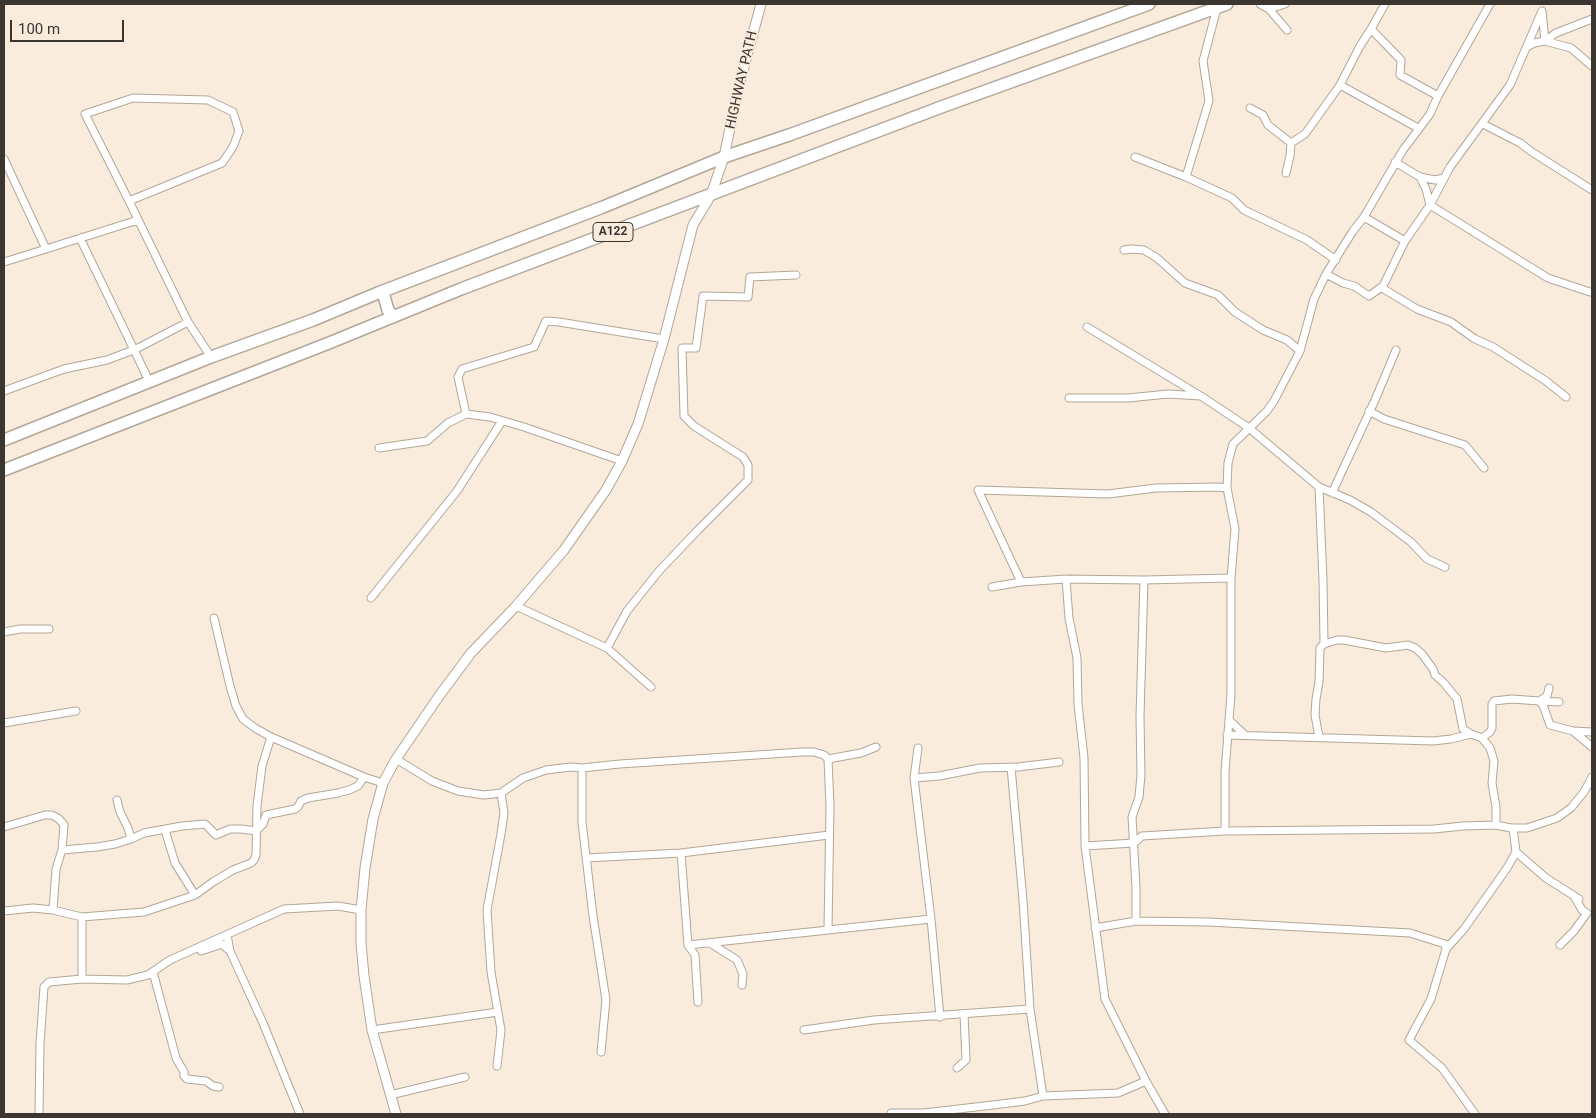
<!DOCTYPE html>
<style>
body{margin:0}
#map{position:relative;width:1596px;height:1118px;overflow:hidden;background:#f9ecdd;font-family:Roboto,sans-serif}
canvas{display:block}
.frame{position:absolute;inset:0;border:5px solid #3b3630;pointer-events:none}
.scale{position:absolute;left:10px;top:20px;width:114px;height:22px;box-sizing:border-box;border:2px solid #3b3630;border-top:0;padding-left:6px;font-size:15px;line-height:18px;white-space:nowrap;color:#3b3630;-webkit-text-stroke:4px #f9ecdd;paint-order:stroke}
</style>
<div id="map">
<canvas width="1596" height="1118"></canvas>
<div class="frame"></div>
<div class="scale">100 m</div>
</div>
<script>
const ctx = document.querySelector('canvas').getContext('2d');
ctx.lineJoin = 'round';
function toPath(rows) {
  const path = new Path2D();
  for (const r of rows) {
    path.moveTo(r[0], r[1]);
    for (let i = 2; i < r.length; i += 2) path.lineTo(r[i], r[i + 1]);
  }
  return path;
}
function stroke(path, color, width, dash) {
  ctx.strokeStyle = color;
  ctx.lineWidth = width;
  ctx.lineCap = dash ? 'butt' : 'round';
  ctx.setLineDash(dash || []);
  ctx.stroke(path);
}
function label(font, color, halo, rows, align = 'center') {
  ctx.font = font + ' Roboto,sans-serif';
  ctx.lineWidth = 4;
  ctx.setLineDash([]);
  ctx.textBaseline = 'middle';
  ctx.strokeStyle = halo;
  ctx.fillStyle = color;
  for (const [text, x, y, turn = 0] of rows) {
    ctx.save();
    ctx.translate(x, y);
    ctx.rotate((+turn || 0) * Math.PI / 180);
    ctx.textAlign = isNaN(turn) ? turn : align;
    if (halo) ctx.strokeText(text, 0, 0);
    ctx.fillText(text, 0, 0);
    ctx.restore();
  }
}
const minor = toPath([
 [1260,4,1269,9,1285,4],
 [1217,8,1203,61,1209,101,1186,177,1232,198,1244,210,1307,240,1336,260],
 [1269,9,1287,30],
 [1371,29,1385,4],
 [1527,47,1534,43,1545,41,1556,33,1592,19],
 [1250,108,1263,115,1268,125,1291,143],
 [1483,124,1520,143,1532,152,1592,190],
 [1418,128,1340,85,1360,46,1371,29,1401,60,1400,75,1438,96],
 [1135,157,1186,177],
 [4,159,46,249,138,220],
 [1395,162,1420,177,1435,180,1444,178],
 [1286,173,1290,156,1291,143,1305,134,1340,85],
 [1420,177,1426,189,1430,205,1548,278,1590,292],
 [129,201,85,114,133,98,208,100,233,112,239,131,233,147,222,163,129,201,188,322],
 [1364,217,1405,241],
 [80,238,150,383],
 [1124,250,1132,249,1144,250,1157,258,1185,283,1218,295,1235,312,1263,330,1287,340,1300,351],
 [4,262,46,249],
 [1326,274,1343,283,1354,286,1369,296,1383,286,1382,288,1405,241,1430,205,1450,167,1510,85,1542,11,1545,41,1571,48,1592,66],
 [1382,288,1417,309,1451,322,1475,339,1493,347,1546,381,1566,397],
 [1087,327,1199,395],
 [4,391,64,369,107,360,136,349,188,322,211,357],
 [1069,398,1128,398,1168,394,1201,396,1249,428,1319,487,1323,580,1324,644,1337,640,1344,640,1386,648,1408,645,1415,648,1422,654,1433,669,1435,675,1444,683,1457,699,1463,729,1471,734],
 [1369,411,1384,419,1465,445,1484,468],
 [466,414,458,377,462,369,534,347,546,321,559,322,664,339],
 [379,448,427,441,448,423,466,414,490,417,524,427,622,461],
 [1319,487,1350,500,1371,512,1411,542,1427,559,1445,567],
 [1332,493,1375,400,1396,350],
 [1066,579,1069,618,1077,658,1078,704,1084,758,1085,846,1105,999,1146,1081,1165,1114],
 [1021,582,978,490,1108,494,1156,488,1218,487,1227,488],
 [992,587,1021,582,1066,579,1144,580,1231,578],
 [371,598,457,491,502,421],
 [516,606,607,648,651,687],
 [214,618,230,686,236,706,243,719,255,728,271,737,364,777,383,783],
 [4,632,20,629,49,629],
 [607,648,627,611,659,571,698,530,748,480,748,465,743,457,694,426,684,416,682,348,696,348,703,296,748,297,750,277,796,275],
 [1549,688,1547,696,1539,701,1559,702],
 [1229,720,1245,735],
 [4,723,76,711],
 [1573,731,1592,747],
 [1227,735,1433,741,1451,739,1471,734,1482,738,1490,748,1494,761,1492,783,1496,807,1496,825],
 [1319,737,1315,715,1316,699,1319,682,1320,648,1324,644],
 [1482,738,1490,732,1492,728,1492,704,1494,701,1512,699,1539,701,1543,705,1550,725,1573,731,1592,732],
 [396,759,432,781,458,791,484,795,501,793,523,778,546,770,571,767,582,768,620,764,802,752,814,752,824,755,828,759,861,753,876,747],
 [1011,767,1023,900,1030,1009,1043,1096],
 [582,768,582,822,593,916,606,1000,601,1052],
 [914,778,918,748],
 [117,800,120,812,128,828,131,839],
 [4,827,45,815,52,815,59,819,64,825,62,850,56,869,53,910],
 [165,830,175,863,195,895],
 [1225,831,1225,772,1231,694,1231,578,1235,529,1227,488,1228,463,1233,444,1267,411,1274,401,1300,351,1314,299,1326,274,1353,231,1364,217,1403,150,1430,114,1438,96,1490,4],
 [1085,846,1134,843,1142,836,1225,831,1434,829,1463,826,1496,825,1511,828,1527,828,1557,818,1571,808,1584,792,1592,777],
 [62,850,97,847,115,844,131,839,144,833,182,826,205,824,216,835,230,829,241,829,256,831,263,824,266,815,295,809,298,807,301,801,308,798,338,793,349,790,358,786,364,777],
 [1516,852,1546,878,1579,899],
 [681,853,688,945,695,955,698,1002],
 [586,858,681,853,829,835],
 [4,911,33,908,53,910,82,917,144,912,195,895,213,882,233,870,251,863,254,860,256,855,257,806,262,766,271,737],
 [1136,921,1136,887,1132,817,1139,797,1141,775,1140,716,1144,580],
 [1095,928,1136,921,1209,922,1410,933,1445,944,1446,949,1431,999,1409,1040,1442,1068,1475,1114],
 [828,930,830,806,828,759],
 [227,935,230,951,263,1023,300,1114],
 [710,943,737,960,743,974,742,985],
 [688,945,931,919],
 [1560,945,1574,931,1587,913,1582,910,1574,896],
 [1446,949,1464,929,1507,868,1516,852,1513,828],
 [201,951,222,944,230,951],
 [153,972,176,1058,184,1072,184,1076,187,1079,206,1081,213,1086,219,1087],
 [82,979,82,917],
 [940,1017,931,919,914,778,939,776,980,768,1018,767,1059,762],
 [372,1030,498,1012],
 [804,1030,874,1020,1030,1009],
 [497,1066,501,1030,491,972,487,910,501,834,504,813,501,793],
 [957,1068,966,1060,964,1014],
 [390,1095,465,1077],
 [891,1113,924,1113,993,1105,1025,1101,1043,1096,1118,1093,1146,1081],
 [39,1114,40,1044,44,987,49,982,82,979,127,980,148,975,170,960,284,909,338,906,361,910]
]);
const tertiary = toPath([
 [396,1114,372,1030,364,976,361,943,361,910,365,868,373,819,383,783,396,759,439,696,471,653,516,606,564,550,606,490,622,461,638,424,664,339,693,225,711,195,724,157,738,89,761,4]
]);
const trunk = toPath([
 [378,293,381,292,384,296,388,310,393,317],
 [4,440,211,357,313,320,378,293,603,207,724,157,789,135,1149,4],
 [4,470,329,343,461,289,944,106,1227,4]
]);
const shields = [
 [613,232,40]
];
const shieldNames = [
 ["A122",613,232]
];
const streetNames = [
 ["HIGHWAY PATH",742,80,-77]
];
stroke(minor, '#b2a698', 9);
stroke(tertiary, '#b2a698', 11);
stroke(trunk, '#b2a698', 14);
stroke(minor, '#fff', 7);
stroke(tertiary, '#fff', 9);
stroke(trunk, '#fff', 11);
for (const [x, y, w] of shields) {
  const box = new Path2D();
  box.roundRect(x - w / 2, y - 9.5, w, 19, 4);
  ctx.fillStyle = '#f9ecdd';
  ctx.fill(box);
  stroke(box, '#3b3630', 1);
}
label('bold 12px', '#3b3630', null, shieldNames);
label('14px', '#3b3630', '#f9ecdd', streetNames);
</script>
